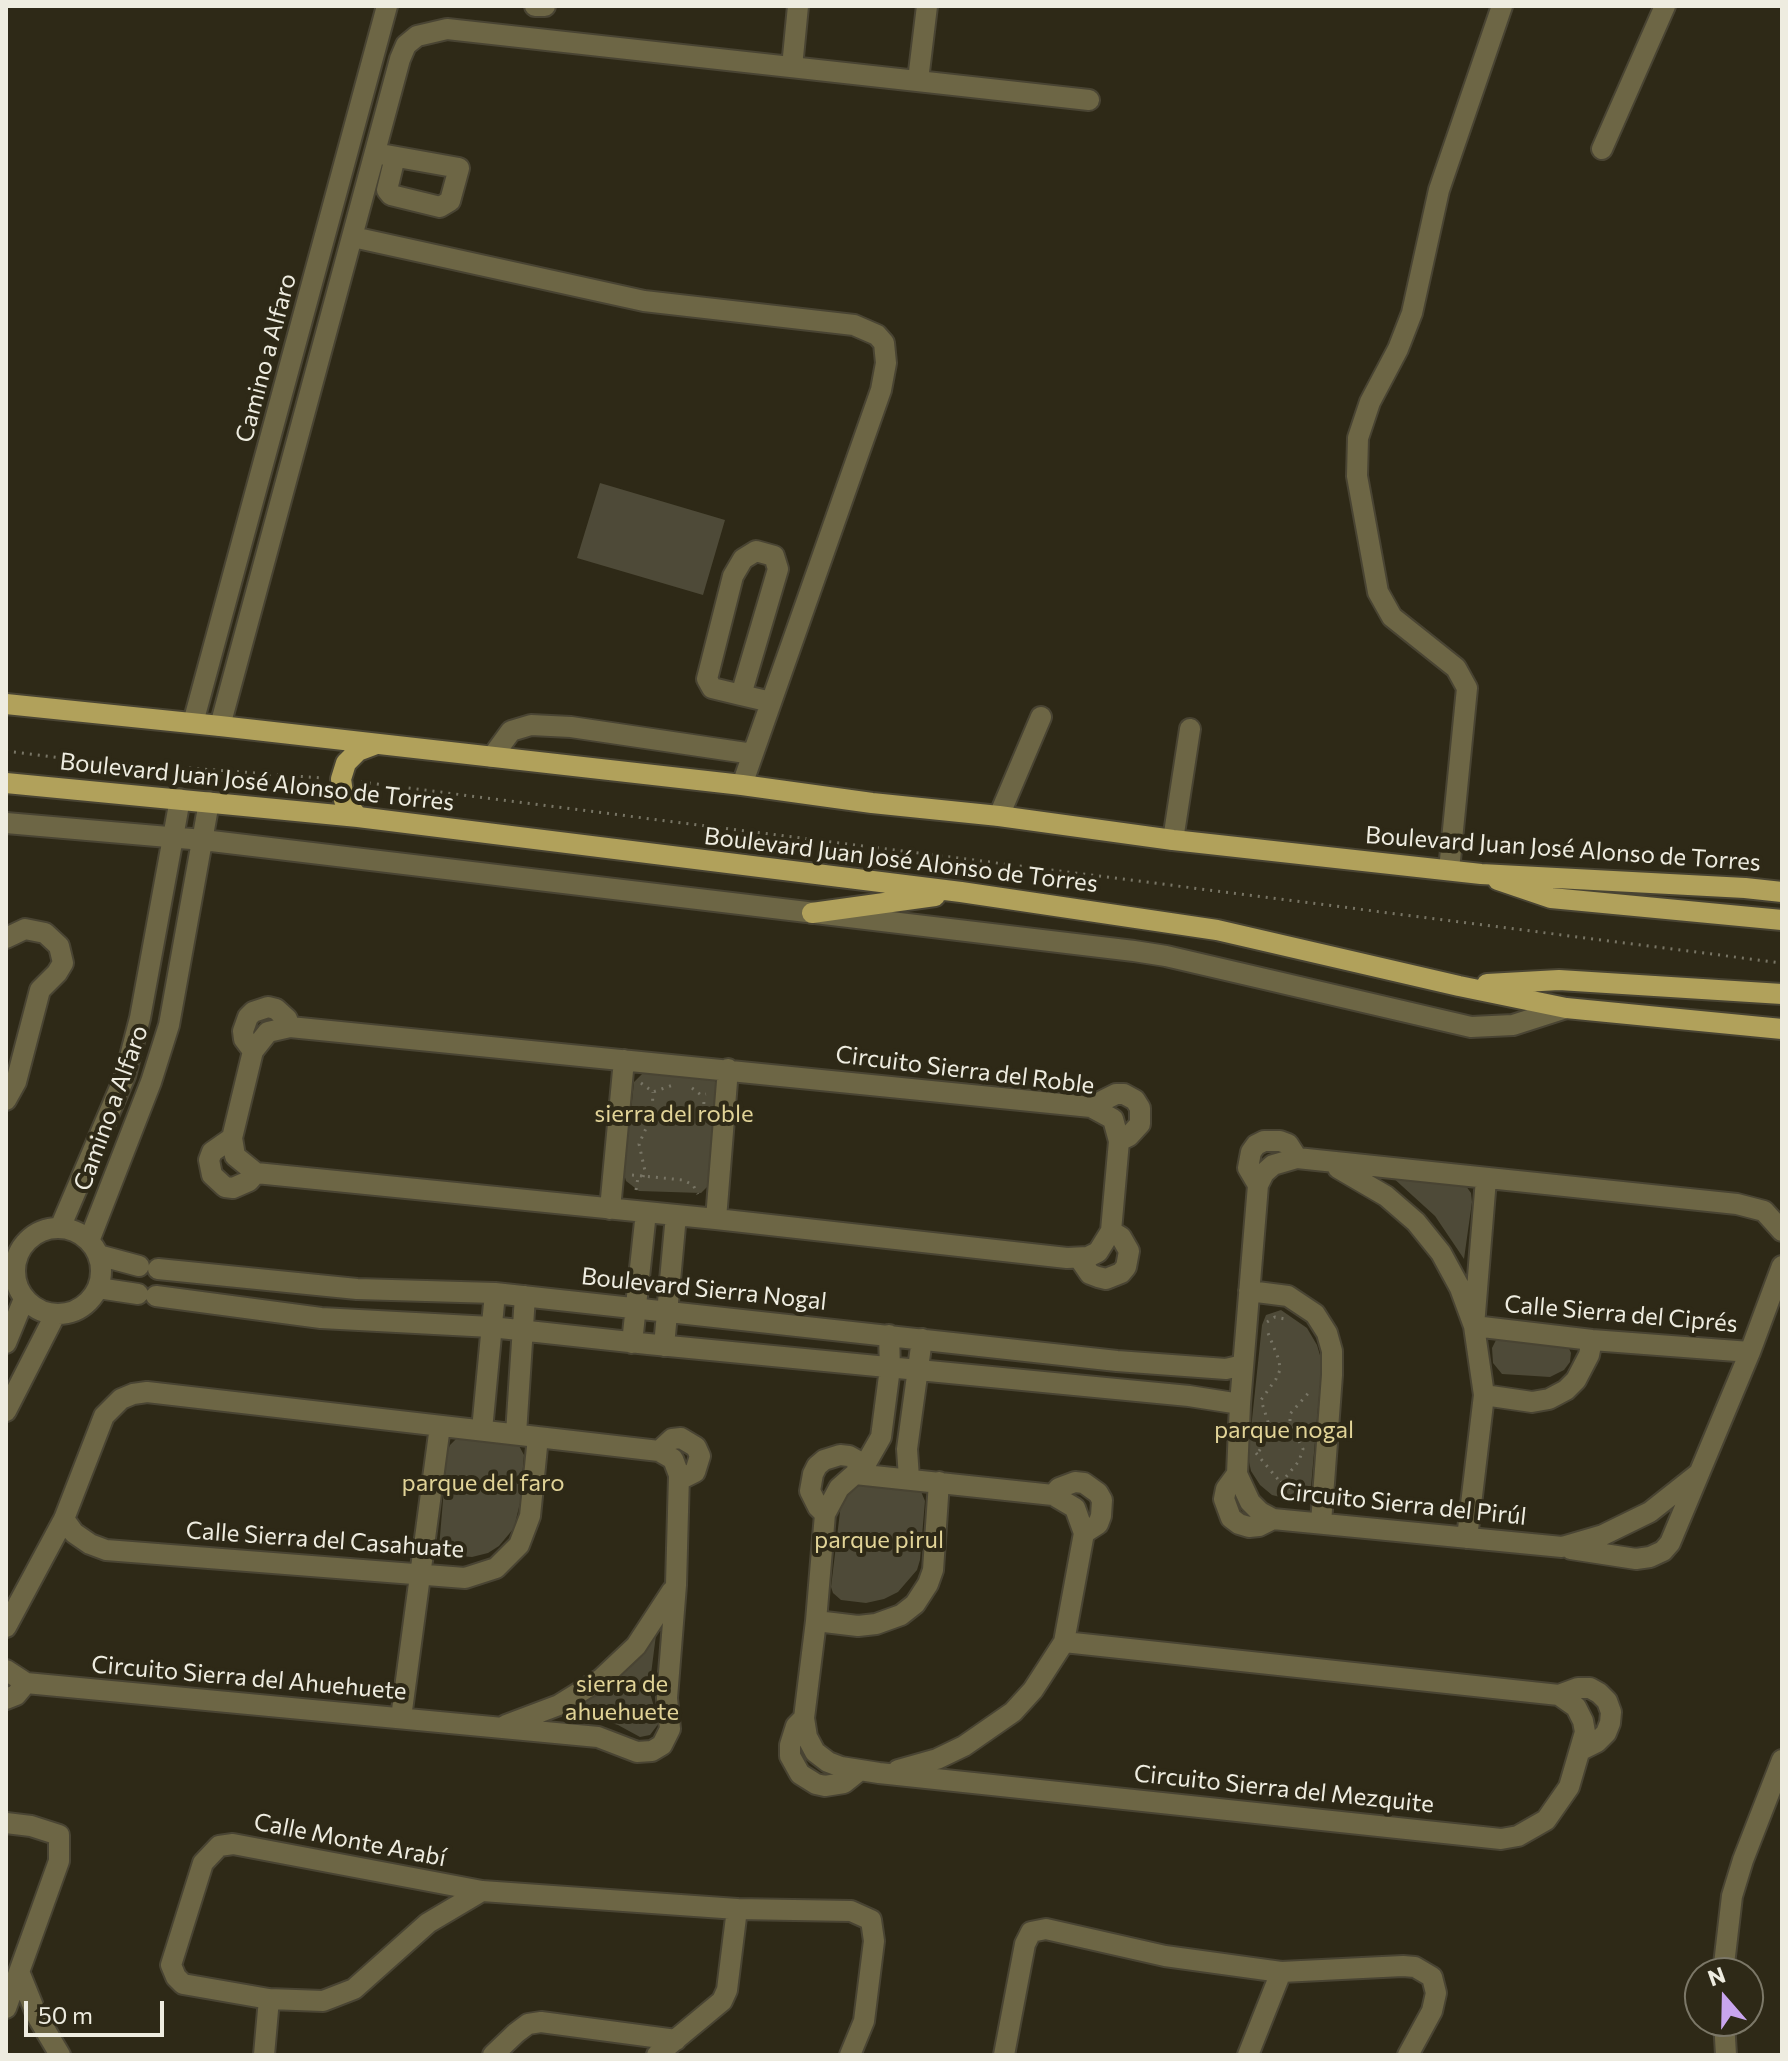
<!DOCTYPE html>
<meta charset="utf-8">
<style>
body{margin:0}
#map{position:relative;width:1788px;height:2061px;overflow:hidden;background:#2e2917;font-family:Commissioner,sans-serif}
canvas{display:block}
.frame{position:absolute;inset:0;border:8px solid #eeece0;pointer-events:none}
.north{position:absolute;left:1684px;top:1957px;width:80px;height:80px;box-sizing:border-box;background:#2e2917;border:2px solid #7b7767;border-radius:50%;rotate:340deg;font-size:22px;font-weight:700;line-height:32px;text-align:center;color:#eeece0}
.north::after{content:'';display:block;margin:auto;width:28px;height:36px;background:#c9a5ee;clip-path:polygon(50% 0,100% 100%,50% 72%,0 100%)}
.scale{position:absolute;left:24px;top:2001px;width:140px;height:36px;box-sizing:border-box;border:4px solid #eeece0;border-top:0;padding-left:10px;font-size:24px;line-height:28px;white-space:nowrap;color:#eeece0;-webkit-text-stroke:6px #2e2917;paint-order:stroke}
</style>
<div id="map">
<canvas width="1788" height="2061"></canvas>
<div class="frame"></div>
<div class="north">N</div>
<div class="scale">50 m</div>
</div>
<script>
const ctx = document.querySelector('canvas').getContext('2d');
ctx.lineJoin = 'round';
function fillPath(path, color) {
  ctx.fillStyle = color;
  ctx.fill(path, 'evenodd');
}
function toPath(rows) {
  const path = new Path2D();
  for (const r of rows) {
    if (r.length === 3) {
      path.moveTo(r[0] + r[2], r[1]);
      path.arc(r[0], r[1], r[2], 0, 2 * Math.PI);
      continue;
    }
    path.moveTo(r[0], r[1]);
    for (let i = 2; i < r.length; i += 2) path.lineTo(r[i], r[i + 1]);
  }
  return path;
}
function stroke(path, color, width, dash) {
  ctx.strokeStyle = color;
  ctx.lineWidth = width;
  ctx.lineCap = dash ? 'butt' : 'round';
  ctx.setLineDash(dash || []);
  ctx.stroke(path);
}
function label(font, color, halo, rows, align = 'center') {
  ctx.font = font + ' Commissioner,sans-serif';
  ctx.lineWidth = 8;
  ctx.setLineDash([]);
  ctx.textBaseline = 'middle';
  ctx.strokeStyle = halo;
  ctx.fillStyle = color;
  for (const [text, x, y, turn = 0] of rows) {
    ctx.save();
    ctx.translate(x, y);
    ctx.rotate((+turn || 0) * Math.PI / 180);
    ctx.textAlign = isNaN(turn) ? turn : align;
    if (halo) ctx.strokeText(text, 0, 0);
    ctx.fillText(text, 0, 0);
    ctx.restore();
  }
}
const green = toPath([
 [600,483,725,520,703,595,577,558],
 [646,1070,711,1076,719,1086,710,1184,701,1193,639,1191,626,1181,624,1174,634,1082],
 [1391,1176,1458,1182,1466,1186,1471,1193,1472,1202,1464,1259,1435,1216],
 [1281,1310,1307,1328,1317,1345,1322,1362,1311,1487,1303,1498,1292,1500,1272,1495,1260,1485,1251,1471,1248,1457,1262,1325,1266,1315],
 [1497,1338,1567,1344,1571,1353,1570,1362,1564,1370,1550,1377,1502,1374,1493,1363,1492,1348],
 [459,1436,517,1442,524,1455,520,1503,514,1528,499,1546,488,1553,472,1557,447,1555,439,1548,447,1452,450,1445],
 [850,1482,920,1489,925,1501,920,1560,917,1570,898,1592,884,1599,866,1603,841,1600,833,1593,831,1587,842,1495],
 [657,1627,649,1690,659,1723,650,1735,640,1737,618,1725,599,1719,545,1714]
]);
const path = toPath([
 [6,751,69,759,322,778],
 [361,782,1782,963],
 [641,1083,653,1092,673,1085],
 [692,1088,701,1095,706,1094],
 [703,1120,704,1100],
 [632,1175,683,1180,693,1185,698,1194],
 [643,1177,645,1171,639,1144,652,1115,653,1092],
 [636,1190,638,1177],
 [1267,1322,1275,1317,1285,1319],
 [1259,1451,1267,1440,1270,1428,1261,1400,1276,1379,1280,1370,1279,1360,1266,1328],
 [1256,1453,1281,1483,1295,1491,1304,1493],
 [1281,1483,1299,1461,1303,1449,1290,1422,1290,1414,1311,1390]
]);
const minor = toPath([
 [535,6,545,6],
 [792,67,798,6],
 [918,80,927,6],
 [1602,149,1665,6],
 [375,153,459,168,450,201,440,207,391,195,387,190,395,157],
 [353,237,644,301,854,325,877,335,884,343,886,363,881,390,742,785],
 [741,695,712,688,707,679,733,576,743,559,756,551,774,556,778,569,741,695,771,702],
 [193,723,387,6],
 [220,726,400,59,406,45,417,36,447,29,1089,100],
 [492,757,511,731,531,725,571,727,753,754],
 [999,816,1041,717],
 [6,823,203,840,1134,951,1166,956,1471,1027,1513,1025,1566,1008],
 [1173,840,1190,729],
 [1449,870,1467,688,1456,668,1392,617,1378,592,1357,476,1358,438,1370,402,1398,349,1412,313,1439,190,1502,6],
 [6,938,25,929,45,933,59,946,63,963,57,973,40,990,16,1082,6,1100],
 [290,1027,1091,1107,1113,1119,1119,1141,1111,1231,1098,1252,1088,1257,1067,1258,716,1219,256,1173,235,1156,232,1138,253,1051,268,1032,290,1027],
 [253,1051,244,1039,243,1031,248,1017,253,1012,268,1007,276,1009,287,1019,290,1027],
 [1097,1109,1102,1101,1116,1094,1124,1094,1135,1100,1140,1108,1140,1124,1129,1136,1119,1141],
 [232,1138,212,1152,209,1160,212,1175,225,1187,233,1188,249,1181,256,1173],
 [1338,1168,1386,1196,1416,1222,1441,1253,1460,1288,1474,1326,1592,1340,1750,1352],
 [1258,1185,1248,1168,1251,1152,1256,1145,1264,1141,1280,1141,1288,1144,1297,1158],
 [610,1209,624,1060],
 [716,1219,728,1069],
 [58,1271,43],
 [60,1228,125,1076,140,1018,180,799],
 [89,1241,151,1082,169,1025,209,802],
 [98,1255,139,1266],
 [1079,1258,1090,1274,1098,1277,1106,1279,1121,1273,1126,1267,1129,1251,1121,1237,1111,1231],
 [158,1269,357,1289,495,1293,1117,1361,1226,1369,1243,1365],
 [98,1288,138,1294],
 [1249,1291,1288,1296,1315,1314,1327,1333,1332,1351,1332,1375,1321,1523],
 [156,1296,321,1318,491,1327,648,1344,1189,1396,1240,1404],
 [889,1335,890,1368,881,1437,865,1465,839,1488,825,1514,816,1621,804,1718,807,1737,815,1752,828,1762,841,1767,879,1773,1501,1839,1518,1836,1546,1820,1569,1787,1585,1732,1583,1721,1576,1707,1559,1695,1064,1642],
 [6,1343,24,1299],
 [632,1343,646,1212],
 [664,1346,676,1215],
 [1484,1395,1532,1402,1549,1399,1566,1390,1576,1380,1589,1355,1592,1340],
 [6,1411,55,1315],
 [482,1430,495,1293],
 [516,1434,525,1296],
 [659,1451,672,1439,681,1438,696,1447,700,1456,695,1472,679,1480],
 [855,1474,1053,1495,1075,1508,1084,1533,1064,1642,1033,1690,1013,1712,964,1746,937,1759,898,1770],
 [1237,1474,1226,1489,1224,1499,1231,1518,1239,1524,1249,1527,1259,1526,1273,1519],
 [1698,1474,1650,1512,1603,1535,1562,1547,1273,1519,1260,1512,1250,1502,1237,1474,1240,1404,1258,1185,1264,1173,1273,1165,1297,1158,1737,1204,1764,1211,1782,1231],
 [909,1478,907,1449,922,1339],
 [1053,1495,1059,1488,1075,1482,1084,1483,1098,1493,1102,1500,1101,1516,1098,1524,1084,1533],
 [825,1514,818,1507,810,1491,813,1474,817,1466,824,1460,840,1455,849,1456,865,1465],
 [64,1519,74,1533,90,1544,106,1550,465,1578,496,1568,519,1545,530,1516,538,1437],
 [1467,1538,1484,1395,1474,1326,1486,1179],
 [1571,1549,1636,1559,1650,1557,1663,1551,1670,1543,1750,1352,1782,1266],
 [816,1621,858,1626,876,1624,901,1615,915,1604,928,1584,933,1570,939,1482],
 [6,1627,64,1519,104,1416,121,1399,133,1394,147,1392,659,1451,673,1459,679,1475,676,1585,667,1698,670,1729,662,1745,652,1751,637,1752,598,1737,26,1683,6,1670],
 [1559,1695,1578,1688,1590,1688,1599,1693,1607,1701,1611,1712,1610,1723,1606,1733,1597,1742,1581,1750],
 [6,1699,16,1695,26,1683],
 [401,1718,440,1426],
 [804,1718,796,1726,790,1745,790,1756,800,1774,816,1784,825,1786,844,1783,859,1771],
 [506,1725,559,1705,601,1679,636,1646,672,1591],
 [6,1823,31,1826,59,1835,59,1861,6,2008],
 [482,1891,428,1923,354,1989,323,2001,269,1999,183,1984,176,1977,171,1965,203,1863,219,1846,233,1844,482,1891,737,1909,851,1911,871,1920,874,1941,864,2021,850,2055],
 [1723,1973,1732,1896,1743,1860,1782,1760],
 [20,1974,37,2016,60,2055],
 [1724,2021,1726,2055],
 [264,2055,269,1999],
 [493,2055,516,2033,528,2024,541,2022,676,2040],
 [657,2055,722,2001,727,1990,737,1909],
 [1004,2055,1025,1944,1031,1932,1046,1929,1165,1956,1281,1972,1403,1966,1415,1967,1432,1977,1436,1993,1432,2011,1408,2055],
 [1248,2055,1281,1972]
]);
const major = toPath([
 [6,704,220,726,742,785,872,803,999,816,1173,840,1481,874,1745,888,1782,892],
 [6,783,358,817,961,892,1217,930,1459,986,1566,1008,1782,1029],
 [358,817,344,800,341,779,346,763,358,751,374,745],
 [1498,880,1551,898,1782,920],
 [812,913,935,896],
 [1487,984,1559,980,1782,994]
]);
const streetNames = [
 ["Camino a Alfaro",266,358,-75],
 ["Boulevard Juan José Alonso de Torres",257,782,6],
 ["Boulevard Juan José Alonso de Torres",1563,849,4],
 ["Boulevard Juan José Alonso de Torres",901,860,7],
 ["Circuito Sierra del Roble",965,1070,7],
 ["Camino a Alfaro",111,1108,-70],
 ["Boulevard Sierra Nogal",704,1289,6],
 ["Calle Sierra del Ciprés",1621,1314,5],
 ["Circuito Sierra del Pirúl",1403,1504,6],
 ["Calle Sierra del Casahuate",325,1540,4],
 ["Circuito Sierra del Ahuehuete",249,1678,5],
 ["Circuito Sierra del Mezquite",1284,1789,6],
 ["Calle Monte Arabí",350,1840,11]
];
const parkNames = [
 ["sierra del roble",674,1114],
 ["parque nogal",1284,1430],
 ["parque del faro",483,1483],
 ["parque pirul",879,1540],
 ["sierra de",622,1684],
 ["ahuehuete",622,1712]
];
fillPath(green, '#4e4a38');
stroke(minor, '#494433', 24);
stroke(major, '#494433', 24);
stroke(path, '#787565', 3, [2, 6]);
stroke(minor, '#6d6645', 20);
stroke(major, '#b1a15b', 20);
label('24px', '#eeece0', '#2e2917', streetNames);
label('24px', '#e1d397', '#2e2917', parkNames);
</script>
